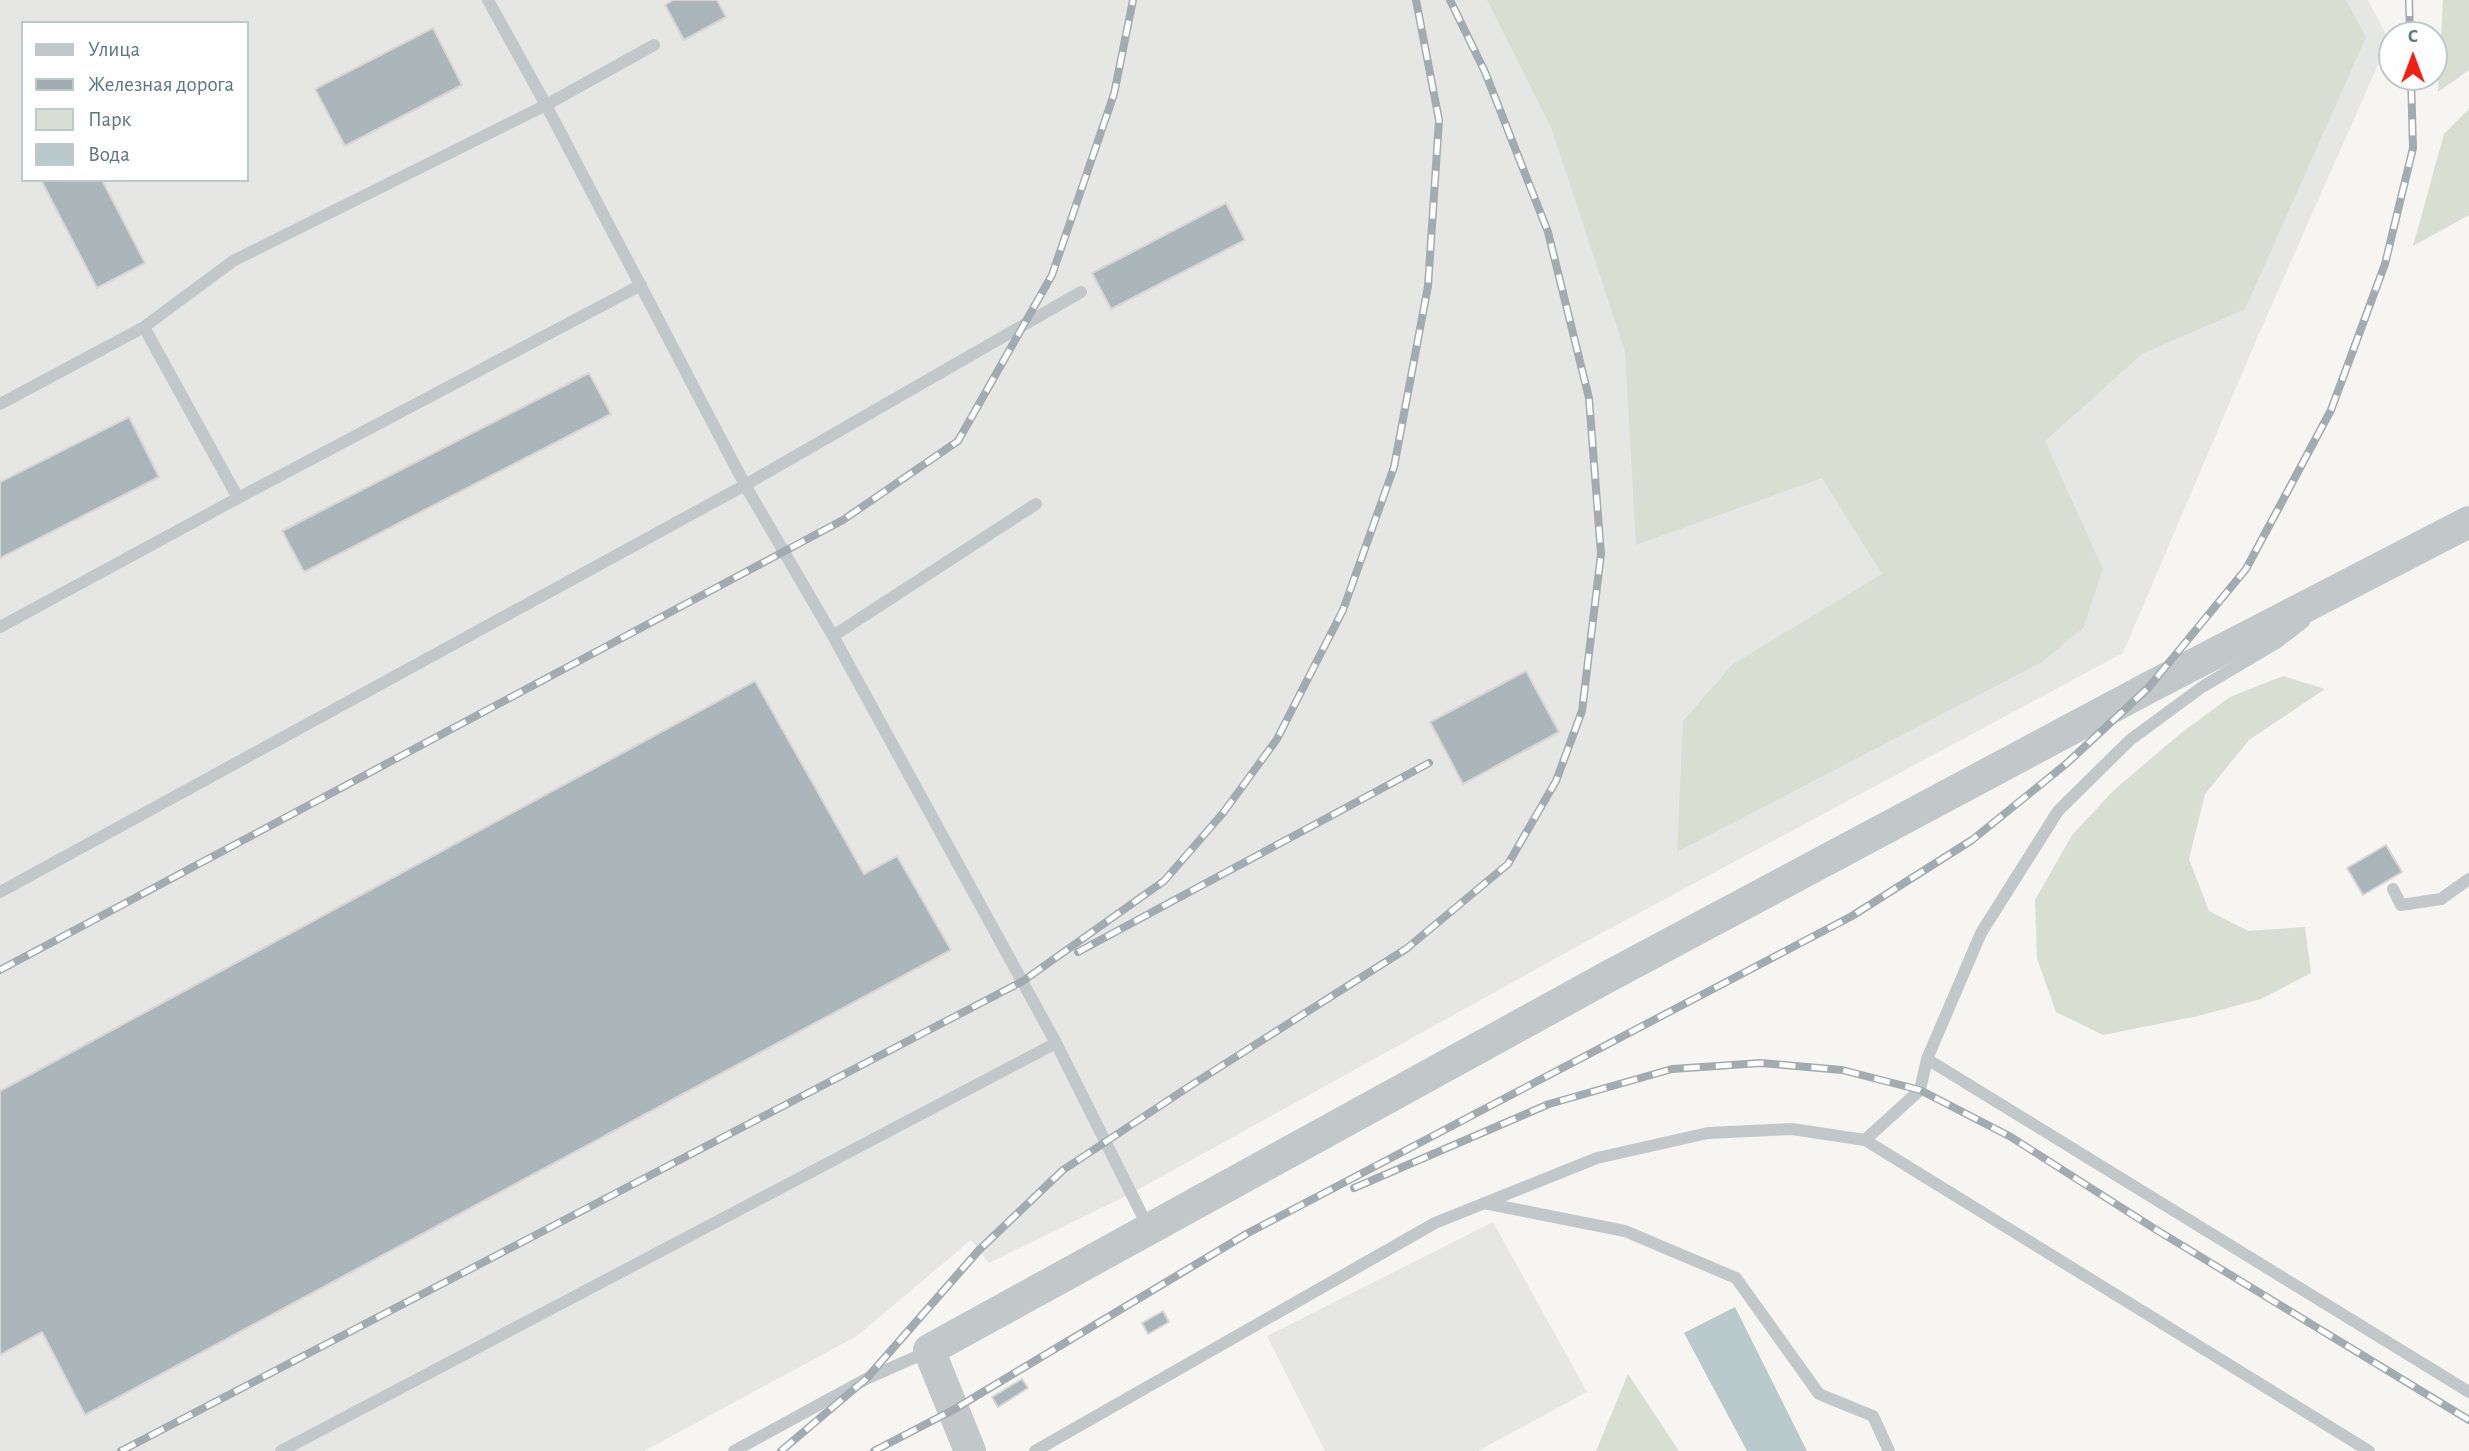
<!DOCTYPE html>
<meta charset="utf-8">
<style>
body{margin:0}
#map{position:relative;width:2469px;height:1451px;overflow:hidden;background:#f6f5f1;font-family:"Alegreya Sans",sans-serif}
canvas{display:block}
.legend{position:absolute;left:21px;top:21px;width:228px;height:161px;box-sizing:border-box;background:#fff;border:2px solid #bec9cc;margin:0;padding:9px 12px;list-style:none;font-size:21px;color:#5d777f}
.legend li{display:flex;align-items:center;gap:14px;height:35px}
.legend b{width:35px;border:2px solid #bec9cc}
.north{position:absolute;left:2378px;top:21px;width:70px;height:70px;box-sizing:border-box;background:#fff;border:2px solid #bec9cc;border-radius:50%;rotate:0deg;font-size:19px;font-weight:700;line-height:28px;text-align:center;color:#5d777f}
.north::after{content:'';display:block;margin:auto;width:24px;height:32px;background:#f41f13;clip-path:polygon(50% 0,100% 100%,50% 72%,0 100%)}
</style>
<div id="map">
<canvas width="2469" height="1451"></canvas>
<ul class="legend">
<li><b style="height:9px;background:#c2c8ca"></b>Улица</li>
<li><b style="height:9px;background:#a2abaf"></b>Железная дорога</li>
<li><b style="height:19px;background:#d8ded2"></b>Парк</li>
<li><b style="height:19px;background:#bacacc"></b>Вода</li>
</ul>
<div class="north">С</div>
</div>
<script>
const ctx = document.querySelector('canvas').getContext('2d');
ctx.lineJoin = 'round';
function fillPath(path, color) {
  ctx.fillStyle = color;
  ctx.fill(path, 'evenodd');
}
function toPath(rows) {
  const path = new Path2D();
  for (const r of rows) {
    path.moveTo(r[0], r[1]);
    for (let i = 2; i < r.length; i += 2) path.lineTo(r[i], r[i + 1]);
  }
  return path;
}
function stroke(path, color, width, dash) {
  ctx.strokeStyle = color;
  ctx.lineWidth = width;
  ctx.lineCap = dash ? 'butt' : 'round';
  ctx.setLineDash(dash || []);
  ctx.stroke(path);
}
const built = toPath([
 [0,0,2368,0,2389,40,2258,336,2123,653,1598,935,1132,1193,989,1263,971,1240,857,1336,644,1451,0,1451],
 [23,23,247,23,247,180,23,180],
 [1493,1222,1587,1392,1478,1451,1325,1451,1267,1336]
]);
const green = toPath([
 [1487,0,2346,0,2366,37,2245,309,2142,354,2045,441,2103,569,2084,627,2042,662,1677,852,1683,721,1733,664,1882,574,1822,478,1636,545,1625,351,1551,127],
 [2443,0,2469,0,2469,70,2438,92],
 [2469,109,2469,215,2413,246,2444,134],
 [2283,676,2325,689,2249,740,2205,794,2189,859,2209,911,2248,931,2305,927,2311,973,2261,999,2198,1016,2103,1035,2056,1012,2037,959,2035,900,2072,835,2114,790,2181,733,2230,697],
 [1628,1374,1679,1451,1596,1451]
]);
const water = toPath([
 [1735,1307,1807,1451,1747,1451,1684,1333]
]);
const building = toPath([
 [673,0,717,0,726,17,684,40,665,5,673,0],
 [433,28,462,85,345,146,315,89,433,28],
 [41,180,102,180,145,263,97,288,41,180],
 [1226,203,1245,240,1111,309,1092,273,1226,203],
 [589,373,611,414,304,572,282,531,589,373],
 [129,417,159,477,0,558,0,482,129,417],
 [1526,671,1559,732,1463,784,1430,722,1526,671],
 [755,681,864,874,897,856,951,950,85,1415,42,1332,0,1355,0,1091,755,681],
 [2386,845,2402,872,2363,895,2347,868,2386,845],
 [1163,1311,1169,1322,1148,1334,1142,1323,1163,1311],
 [1022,1379,1028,1388,998,1407,992,1397,1022,1379]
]);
const service = toPath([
 [0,404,144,327,233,261,546,105,654,45],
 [238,498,641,285],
 [0,627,238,498,144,327],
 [833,636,1036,504],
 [2393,889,2401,905,2441,899,2469,879],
 [0,892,745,485,1081,292],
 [1056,1043,1148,1227],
 [1927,1059,2469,1392],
 [1865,1140,1920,1090,1927,1059,1981,933,2058,811,2130,740,2202,687,2278,642,2304,622],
 [1484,1203,1625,1231,1736,1278,1819,1394,1873,1416,1889,1451],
 [281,1451,1056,1043,833,636,745,485,546,105,488,0],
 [734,1451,866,1379,929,1351],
 [1035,1451,1435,1223,1597,1158,1708,1133,1792,1129,1865,1140,2369,1451]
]);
const tertiary = toPath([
 [970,1451,929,1350,1611,975,2148,688,2469,522]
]);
const rail = toPath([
 [2409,0,2410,35],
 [1078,952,1429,763],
 [0,970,843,520,958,441,1052,275,1114,94,1133,0],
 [1354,1188,1549,1104,1672,1069,1761,1063,1842,1070,1920,1090,2011,1137,2155,1229,2469,1420],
 [121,1451,1023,981,1164,881,1223,813,1277,739,1343,610,1394,467,1428,286,1439,120,1416,0],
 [781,1451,866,1379,979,1250,1063,1170,1190,1086,1406,949,1508,864,1556,781,1582,711,1601,554,1589,398,1548,232,1485,72,1450,0],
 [874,1451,953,1410,1248,1233,1852,916,1972,840,2066,764,2148,688,2246,569,2331,410,2385,264,2413,148,2411,77]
]);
fillPath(built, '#e6e7e5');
fillPath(green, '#d8ded2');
fillPath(water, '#bacacc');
fillPath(building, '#aab6b9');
stroke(building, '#d7d6d4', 2);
stroke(service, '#c2c8ca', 12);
stroke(tertiary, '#c2c8ca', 32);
stroke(rail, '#a2abaf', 8);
stroke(rail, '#fff', 5, [16]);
</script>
